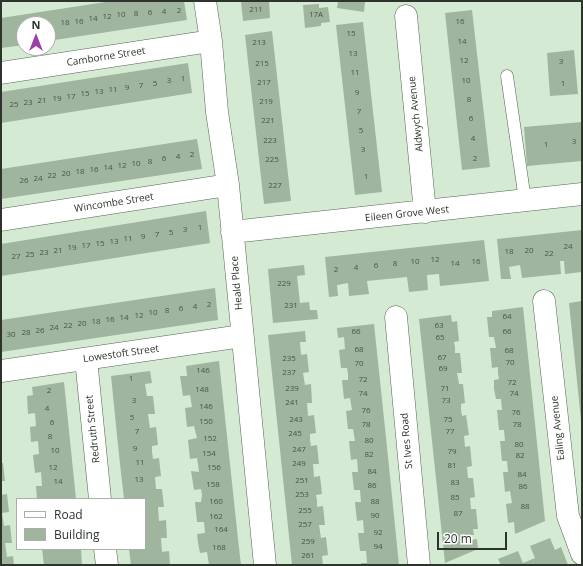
<!DOCTYPE html>
<style>
body{margin:0}
#map{position:relative;width:583px;height:566px;overflow:hidden;background:#d4ead2;font-family:"Open Sans",sans-serif}
canvas{display:block}
.frame{position:absolute;inset:0;border:2px solid #2c342b;pointer-events:none}
.legend{position:absolute;left:16px;top:498px;width:130px;height:52px;box-sizing:border-box;background:#fff;border:1px solid #abaeaa;margin:0;padding:5px 7px;list-style:none;font-size:12px;color:#2c342b}
.legend li{display:flex;align-items:center;gap:8px;height:20px}
.legend b{width:20px;border:1px solid #abaeaa}
.north{position:absolute;left:16px;top:16px;width:40px;height:40px;box-sizing:border-box;background:#fff;border:1px solid #abaeaa;border-radius:50%;rotate:0deg;font-size:11px;font-weight:700;line-height:16px;text-align:center;color:#2c342b}
.north::after{content:'';display:block;margin:auto;width:14px;height:18px;background:#9d3fa8;clip-path:polygon(50% 0,100% 100%,50% 72%,0 100%)}
.scale{position:absolute;left:437px;top:532px;width:70px;height:18px;box-sizing:border-box;border:2px solid #2c342b;border-top:0;padding-left:5px;font-size:12px;line-height:14px;white-space:nowrap;color:#2c342b;-webkit-text-stroke:3px #fff;paint-order:stroke}
</style>
<div id="map">
<canvas width="583" height="566"></canvas>
<div class="frame"></div>
<ul class="legend">
<li><b style="height:5px;background:#fff"></b>Road</li>
<li><b style="height:11px;background:#a0b59e"></b>Building</li>
</ul>
<div class="north">N</div>
<div class="scale">20 m</div>
</div>
<script>
const ctx = document.querySelector('canvas').getContext('2d');
ctx.lineJoin = 'round';
function fillPath(path, color) {
  ctx.fillStyle = color;
  ctx.fill(path, 'evenodd');
}
function toPath(rows) {
  const path = new Path2D();
  for (const r of rows) {
    path.moveTo(r[0], r[1]);
    for (let i = 2; i < r.length; i += 2) path.lineTo(r[i], r[i + 1]);
  }
  return path;
}
function stroke(path, color, width, dash) {
  ctx.strokeStyle = color;
  ctx.lineWidth = width;
  ctx.lineCap = dash ? 'butt' : 'round';
  ctx.setLineDash(dash || []);
  ctx.stroke(path);
}
function label(font, color, halo, rows, align = 'center') {
  ctx.font = font + ' "Open Sans",sans-serif';
  ctx.lineWidth = 3;
  ctx.setLineDash([]);
  ctx.textBaseline = 'middle';
  ctx.strokeStyle = halo;
  ctx.fillStyle = color;
  for (const [text, x, y, turn = 0] of rows) {
    ctx.save();
    ctx.translate(x, y);
    ctx.rotate((+turn || 0) * Math.PI / 180);
    ctx.textAlign = isNaN(turn) ? turn : align;
    if (halo) ctx.strokeText(text, 0, 0);
    ctx.fillText(text, 0, 0);
    ctx.restore();
  }
}
const building = toPath([
 [112,1,184,1,187,20,48,41,48,24,24,24,24,45,1,48,1,18],
 [241,1,269,1,270,18,243,21],
 [338,1,365,1,364,12,337,8],
 [319,4,319,8,328,7,330,22,321,23,321,26,305,28,303,5],
 [472,10,490,167,462,170,445,13],
 [363,22,382,192,355,195,336,25],
 [272,31,291,201,264,204,245,35],
 [574,50,578,94,550,96,547,53],
 [188,63,192,93,1,123,1,92],
 [582,122,582,161,527,166,524,127],
 [197,139,202,169,1,199,1,169],
 [206,211,210,243,1,276,1,244],
 [582,230,581,272,565,274,564,261,560,261,561,274,522,278,520,265,509,267,511,279,501,279,497,239],
 [484,240,489,281,440,286,439,274,427,275,428,290,409,292,407,277,367,281,369,294,349,296,348,283,337,285,338,296,329,297,325,257],
 [304,265,305,275,297,276,300,303,309,302,310,310,317,310,318,319,273,323,268,269],
 [215,288,218,320,1,352,1,320],
 [582,301,582,420,581,420,569,303],
 [523,307,545,521,515,534,514,522,508,523,507,513,506,504,512,503,510,491,505,492,503,472,508,472,507,461,502,461,500,441,505,441,504,430,499,430,497,410,502,410,501,399,496,399,494,389,494,380,499,379,498,373,498,367,492,368,490,348,496,348,494,337,489,337,487,317,492,317,492,311],
 [451,315,452,322,457,321,459,341,454,342,455,347,455,353,460,353,462,373,457,373,458,378,459,384,463,384,465,403,461,404,461,410,462,416,466,415,469,435,464,436,465,447,470,446,472,466,467,467,468,478,473,478,475,497,470,498,471,509,476,509,478,529,473,529,474,535,470,535,471,540,477,539,478,549,445,563,419,319],
 [374,324,387,447,399,565,362,565,361,563,367,563,366,551,360,551,358,533,364,533,363,520,357,521,356,512,355,502,361,502,360,490,354,490,352,472,358,472,357,459,351,460,349,441,355,441,353,429,348,429,346,411,352,410,350,398,344,399,343,390,342,380,348,380,348,374,347,368,341,368,339,350,345,349,344,337,338,338,337,328],
 [305,331,306,342,300,342,301,355,307,354,309,372,303,373,305,385,311,384,312,403,307,403,308,416,314,415,316,433,310,434,310,440,311,446,317,445,319,464,313,464,314,477,320,476,322,494,316,495,317,501,317,507,323,506,325,525,319,525,321,538,326,537,328,555,322,556,323,565,292,565,268,335],
 [219,361,238,539,241,565,209,565,207,552,200,553,198,543,197,534,205,533,204,522,197,522,195,502,201,502,202,495,201,489,194,490,191,471,199,472,198,464,197,458,190,459,188,440,197,438,194,426,187,427,185,408,192,407,190,395,183,396,180,376,187,376,186,366],
 [150,371,152,383,145,384,147,396,153,396,155,414,148,414,150,428,156,427,158,445,152,446,152,452,153,459,159,458,161,476,155,477,156,489,162,489,164,507,158,507,159,521,166,520,167,538,161,538,162,552,169,551,170,565,131,565,129,549,145,549,145,499,124,499,119,455,111,376],
 [64,382,76,499,37,499,36,486,42,486,41,472,35,473,33,455,39,454,38,441,31,442,30,427,36,426,35,413,28,414,27,396,33,395,32,387],
 [1,463,3,463,5,481,1,481],
 [7,494,9,512,2,513,4,526,10,525,12,543,5,543,7,557,13,556,14,565,1,565,1,495],
 [550,538,555,550,561,547,568,565,501,565,498,559,518,551,523,563,535,558,530,546],
 [42,549,81,549,82,565,44,565]
]);
const service = toPath([
 [507,76,525,200]
]);
const minor = toPath([
 [205,1,211,41,217,112,228,185,265,565],
 [406,16,425,212],
 [1,73,211,41],
 [1,220,228,185],
 [232,232,582,194],
 [544,301,568,516,582,554],
 [396,317,419,565],
 [86,359,100,499],
 [1,371,242,336],
 [105,549,107,565]
]);
const numberNames = [
 ["211",256,10],
 ["2",179,11],
 ["4",164,12],
 ["6",150,13],
 ["8",136,14],
 ["10",121,15],
 ["17A",316,15],
 ["12",107,17],
 ["14",93,19],
 ["16",79,22],
 ["16",460,22],
 ["18",65,23],
 ["15",351,34],
 ["14",462,42],
 ["213",259,43],
 ["13",353,54],
 ["12",464,61],
 ["3",561,62],
 ["215",262,64],
 ["11",355,73],
 ["1",183,79],
 ["3",169,81],
 ["10",466,81],
 ["217",264,83],
 ["5",155,84],
 ["1",563,84],
 ["7",141,86],
 ["9",127,88],
 ["11",113,90],
 ["13",99,92],
 ["9",357,93],
 ["15",85,94],
 ["17",71,97],
 ["19",57,99],
 ["8",469,100],
 ["21",42,101],
 ["219",266,102],
 ["23",28,103],
 ["25",14,105],
 ["7",359,112],
 ["6",471,119],
 ["221",268,121],
 ["5",361,131],
 ["4",473,139],
 ["223",270,141],
 ["3",574,142],
 ["1",546,145],
 ["3",363,150],
 ["2",192,155],
 ["4",178,157],
 ["6",164,159],
 ["2",475,159],
 ["225",272,160],
 ["8",150,162],
 ["10",136,164],
 ["12",122,166],
 ["14",108,168],
 ["16",94,170],
 ["18",80,172],
 ["20",66,174],
 ["22",52,176],
 ["1",366,177],
 ["24",38,179],
 ["26",24,181],
 ["227",275,186],
 ["1",200,228],
 ["3",185,230],
 ["5",171,233],
 ["7",157,235],
 ["9",143,237],
 ["11",128,239],
 ["13",114,242],
 ["15",100,244],
 ["17",86,246],
 ["24",568,247],
 ["19",72,248],
 ["21",58,251],
 ["20",529,251],
 ["18",509,252],
 ["23",44,253],
 ["22",549,254],
 ["25",30,255],
 ["27",16,257],
 ["12",435,260],
 ["10",415,262],
 ["16",476,262],
 ["8",395,264],
 ["14",455,264],
 ["6",376,266],
 ["4",356,268],
 ["2",336,270],
 ["229",284,284],
 ["2",209,305],
 ["231",291,306],
 ["4",195,307],
 ["6",181,309],
 ["8",167,311],
 ["10",153,313],
 ["12",139,316],
 ["64",507,317],
 ["14",124,318],
 ["16",110,320],
 ["18",96,322],
 ["20",82,324],
 ["22",68,326],
 ["63",439,326],
 ["24",54,328],
 ["26",40,331],
 ["66",356,332],
 ["66",507,332],
 ["28",26,333],
 ["30",11,335],
 ["65",440,338],
 ["68",359,350],
 ["68",509,351],
 ["67",442,358],
 ["235",289,359],
 ["70",510,363],
 ["70",359,364],
 ["69",443,369],
 ["146",203,371],
 ["237",289,373],
 ["1",131,379],
 ["72",363,380],
 ["72",512,383],
 ["239",292,389],
 ["71",445,389],
 ["148",202,390],
 ["2",49,391],
 ["74",363,394],
 ["74",514,394],
 ["3",134,401],
 ["73",446,401],
 ["241",292,403],
 ["146",206,407],
 ["4",47,409],
 ["76",366,411],
 ["76",516,413],
 ["5",132,418],
 ["243",296,420],
 ["75",448,420],
 ["150",206,422],
 ["6",52,423],
 ["78",366,425],
 ["78",517,425],
 ["7",137,432],
 ["77",450,432],
 ["245",295,434],
 ["8",50,437],
 ["152",210,439],
 ["80",369,441],
 ["80",519,445],
 ["9",135,449],
 ["247",299,450],
 ["10",55,451],
 ["79",452,452],
 ["154",209,454],
 ["82",369,455],
 ["82",520,456],
 ["11",140,463],
 ["249",299,464],
 ["81",452,466],
 ["12",53,468],
 ["156",214,468],
 ["84",372,472],
 ["84",522,475],
 ["13",139,480],
 ["251",302,481],
 ["14",58,482],
 ["83",455,483],
 ["158",213,485],
 ["86",372,486],
 ["86",523,487],
 ["253",302,495],
 ["85",455,498],
 ["160",216,502],
 ["88",375,502],
 ["88",525,507],
 ["255",305,511],
 ["87",458,514],
 ["90",375,516],
 ["162",216,517],
 ["257",305,525],
 ["164",221,530],
 ["92",378,533],
 ["259",308,542],
 ["94",378,547],
 ["168",219,548],
 ["261",308,556]
];
const streetNames = [
 ["Camborne Street",106,57,-9],
 ["Aldwych Avenue",416,114,-96],
 ["Wincombe Street",114,203,-9],
 ["Eileen Grove West",407,214,-6],
 ["Heald Place",237,283,-95],
 ["Lowestoft Street",121,354,-8],
 ["Ealing Avenue",558,428,-96],
 ["Redruth Street",93,429,-96],
 ["St Ives Road",407,441,-95]
];
fillPath(building, '#a0b59e');
stroke(service, '#536652', 13);
stroke(minor, '#536652', 23);
stroke(service, '#fff', 12);
stroke(minor, '#fff', 22);
label('8px', '#495448', null, numberNames);
label('10px', '#2c342b', '#fff', streetNames);
</script>
